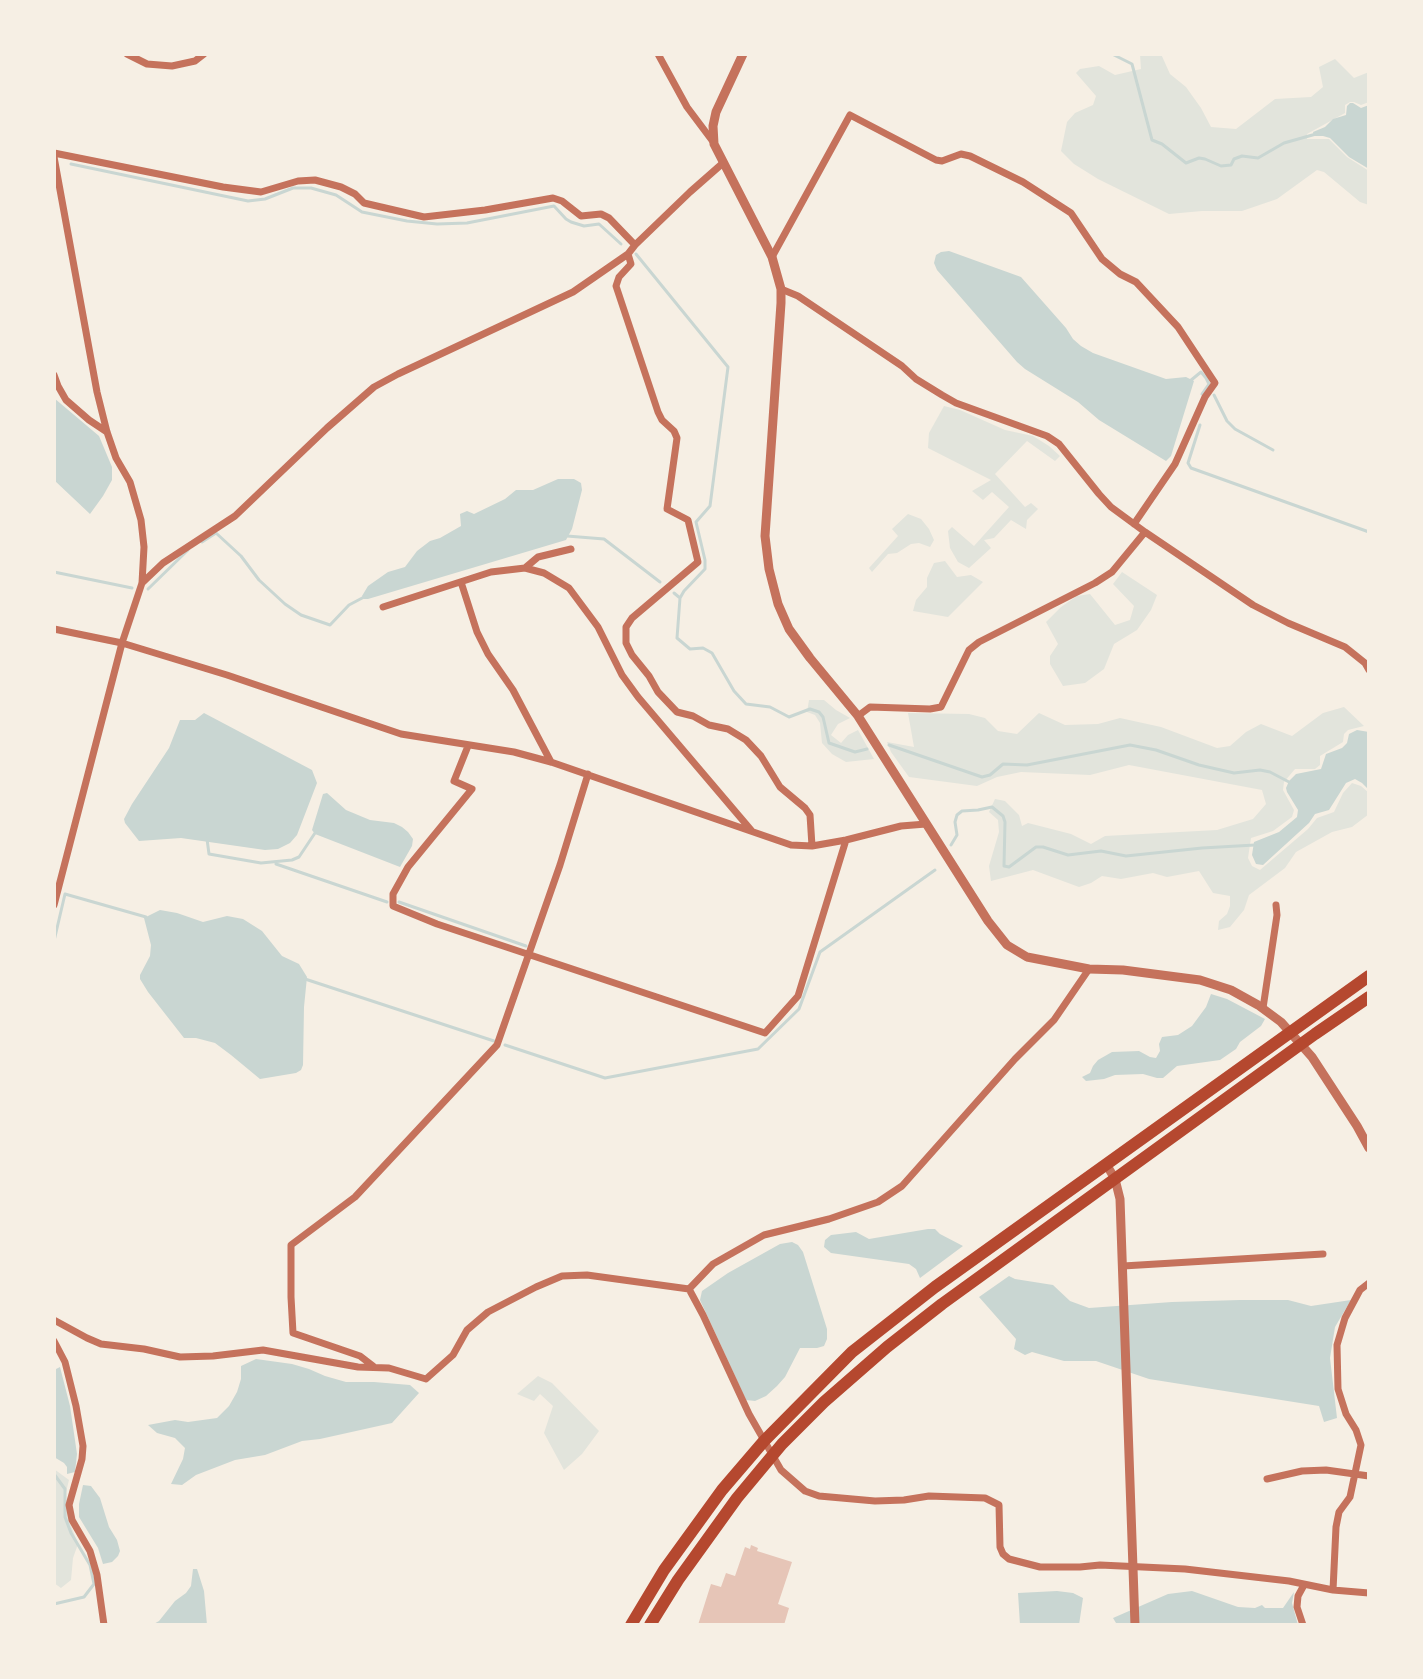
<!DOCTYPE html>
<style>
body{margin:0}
#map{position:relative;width:1423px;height:1679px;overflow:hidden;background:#f6efe4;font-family:"Open Sans",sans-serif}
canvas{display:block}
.frame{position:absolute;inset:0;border:56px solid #f6efe4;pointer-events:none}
</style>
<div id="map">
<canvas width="1423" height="1679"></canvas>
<div class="frame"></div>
</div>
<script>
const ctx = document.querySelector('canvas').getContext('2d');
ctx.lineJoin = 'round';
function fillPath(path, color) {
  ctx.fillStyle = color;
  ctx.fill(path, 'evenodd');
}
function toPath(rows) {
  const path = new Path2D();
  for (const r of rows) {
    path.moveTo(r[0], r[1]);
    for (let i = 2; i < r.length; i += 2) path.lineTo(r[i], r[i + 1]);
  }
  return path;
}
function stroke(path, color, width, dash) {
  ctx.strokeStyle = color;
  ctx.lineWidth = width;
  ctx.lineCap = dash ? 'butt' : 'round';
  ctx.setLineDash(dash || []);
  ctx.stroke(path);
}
const green = toPath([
 [1140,54,1161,54,1170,74,1186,87,1201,108,1211,127,1236,129,1275,99,1311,97,1323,87,1319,67,1335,59,1354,78,1369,72,1369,102,1361,105,1354,102,1350,102,1345,105,1345,113,1307,134,1307,139,1329,139,1347,157,1369,171,1369,205,1360,202,1324,172,1317,170,1277,199,1242,211,1202,211,1169,214,1098,179,1074,164,1061,151,1067,122,1075,113,1093,105,1096,96,1076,73,1080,69,1099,66,1115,75,1141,69],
 [944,406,960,410,1005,430,1033,436,1049,446,1060,456,1055,461,1027,441,995,474,1025,507,1031,503,1038,509,1027,520,1026,529,1011,520,994,538,984,540,991,548,969,568,958,562,950,548,948,531,952,527,974,546,1009,507,992,492,983,500,972,491,991,480,928,448,929,433],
 [908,514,921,519,929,529,934,540,930,547,919,543,911,544,897,553,888,554,872,572,869,568,898,536,892,529],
 [945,561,957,577,971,575,983,582,948,617,913,611,916,600,927,587,927,578,934,563],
 [1122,572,1157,595,1151,610,1137,630,1114,644,1104,669,1085,683,1063,686,1050,664,1050,656,1058,644,1046,622,1061,607,1077,596,1090,594,1115,625,1130,620,1134,606,1113,584],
 [809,700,824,700,836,710,850,718,838,724,831,735,841,743,848,735,858,730,874,759,846,762,832,754,822,743,820,723,815,715,807,712],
 [1344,707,1364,726,1348,730,1344,734,1343,742,1320,756,1320,765,1315,769,1295,769,1284,782,1283,790,1294,810,1292,817,1273,831,1251,838,1248,858,1252,866,1260,870,1308,829,1317,818,1334,812,1343,793,1352,783,1361,786,1369,793,1369,814,1352,827,1332,832,1296,852,1285,868,1249,895,1244,910,1230,927,1218,930,1219,921,1227,914,1230,906,1230,896,1213,893,1199,871,1167,877,1153,873,1121,879,1102,876,1091,883,1079,887,1033,870,991,881,989,866,999,832,998,820,989,812,995,799,1005,801,1019,815,1022,826,1028,823,1071,834,1091,844,1105,836,1217,830,1253,819,1266,804,1262,790,1129,765,1090,775,1021,772,997,777,977,786,909,777,891,752,887,742,914,747,908,713,969,714,985,718,998,731,1017,734,1039,713,1065,725,1098,724,1120,718,1161,727,1217,748,1230,746,1246,732,1261,724,1292,736,1323,713],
 [538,1376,552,1383,599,1431,582,1454,564,1470,544,1433,553,1406,540,1394,534,1401,517,1394],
 [54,1469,69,1480,65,1496,68,1518,78,1544,73,1558,71,1580,61,1588,54,1583]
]);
const water = toPath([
 [1350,103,1353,103,1361,108,1369,105,1369,169,1349,157,1330,138,1323,136,1314,136,1313,132,1325,127,1333,119,1346,115,1347,106],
 [949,251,1021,277,1066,328,1073,339,1081,346,1093,353,1166,379,1186,377,1194,381,1171,456,1166,461,1099,420,1078,402,1025,369,1017,362,937,270,934,263,936,255,941,252],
 [54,398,99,436,112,467,112,480,103,496,90,514,54,480],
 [558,479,574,479,581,483,582,490,572,529,566,540,368,599,364,599,362,596,368,586,388,572,405,567,417,551,430,541,440,538,461,526,460,514,467,511,474,514,505,499,516,490,533,490],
 [204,713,312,770,317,783,297,835,290,843,278,849,265,850,181,838,139,841,125,823,124,819,132,804,169,748,180,720,195,720],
 [1357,730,1369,732,1369,790,1362,783,1355,779,1346,783,1329,810,1315,814,1309,823,1263,865,1256,864,1252,855,1254,842,1279,832,1297,817,1298,810,1287,792,1286,788,1289,781,1296,774,1321,769,1326,754,1342,748,1347,743,1349,734],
 [327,793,346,810,370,820,394,823,402,827,408,832,413,839,412,846,400,867,315,834,312,830,323,794],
 [160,910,177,913,203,922,227,916,243,919,262,931,282,956,299,964,307,977,304,1007,303,1065,301,1070,296,1073,260,1079,231,1055,215,1043,196,1038,184,1038,148,992,140,979,140,975,150,956,151,945,144,918],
 [1211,994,1227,999,1265,1019,1261,1026,1240,1042,1236,1049,1220,1060,1177,1066,1163,1078,1157,1078,1143,1074,1115,1075,1104,1079,1086,1081,1082,1077,1090,1073,1093,1066,1098,1060,1112,1052,1139,1051,1150,1057,1156,1058,1160,1051,1159,1044,1162,1037,1178,1035,1192,1026,1206,1007],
 [928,1229,935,1229,940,1234,963,1246,920,1278,916,1269,909,1264,831,1253,824,1247,825,1240,831,1235,856,1232,869,1239],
 [792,1242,798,1245,803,1252,827,1329,827,1339,824,1346,817,1348,800,1348,785,1377,777,1386,766,1396,755,1401,746,1400,700,1300,702,1291,728,1273,780,1244],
 [1009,1276,1015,1279,1053,1285,1070,1301,1089,1308,1172,1302,1240,1300,1288,1300,1311,1306,1351,1300,1335,1327,1330,1358,1337,1418,1324,1422,1319,1406,1149,1379,1096,1361,1064,1361,1032,1352,1025,1355,1014,1349,1016,1339,979,1297],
 [256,1359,292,1364,309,1369,325,1376,346,1382,374,1382,410,1385,419,1393,392,1423,320,1439,302,1441,265,1455,235,1460,196,1475,182,1485,171,1484,183,1459,185,1448,175,1438,157,1433,148,1425,175,1420,188,1422,217,1418,229,1406,237,1392,241,1379,241,1366],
 [60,1367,70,1406,77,1454,75,1472,67,1474,67,1467,64,1463,54,1457,54,1370],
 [83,1485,91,1486,100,1498,109,1527,117,1540,120,1551,118,1556,112,1562,103,1564,98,1548,79,1517,79,1504],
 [193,1569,197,1569,198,1572,204,1591,207,1625,152,1625,159,1621,175,1601,186,1593,191,1586],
 [1057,1591,1073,1593,1083,1598,1079,1625,1020,1625,1018,1593],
 [1192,1591,1238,1607,1255,1608,1262,1605,1265,1608,1283,1608,1294,1592,1292,1603,1298,1625,1194,1625,1169,1623,1121,1625,1116,1623,1113,1618,1168,1594]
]);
const stream = toPath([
 [1112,54,1132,64,1152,140,1162,144,1186,163,1199,158,1205,159,1221,166,1231,165,1234,159,1242,156,1258,158,1284,143,1316,134],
 [71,164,248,201,265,199,293,188,311,188,336,195,362,212,407,221,437,224,467,223,554,206,566,219,571,222,584,226,599,224,621,244],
 [636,254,728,367,710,506,696,522,705,560,705,569,684,591,680,598],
 [1190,381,1201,372,1206,378,1210,386],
 [1202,394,1209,384],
 [1214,395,1227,421,1235,429,1273,450],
 [1200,425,1188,463,1191,468,1369,532],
 [567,536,604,539,660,582],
 [202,542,216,533,241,556,259,580,285,604,301,615,330,625,349,605,366,596],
 [54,572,132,588],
 [148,589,188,550],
 [674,593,680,598,677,638,690,649,703,648,712,653,734,691,746,704,770,707,789,717,810,709,819,712,823,717,829,743,855,752,867,749],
 [889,745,982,777,990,775,1003,764,1027,765,1130,745,1156,750,1199,765,1234,773,1260,770,1270,772,1289,782],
 [207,839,209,854,261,863,292,860,299,857,315,833],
 [951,845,957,835,955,822,957,815,962,811,978,810,992,807,1003,816,1005,822,1004,866,1009,867,1036,847,1043,847,1068,855,1101,851,1126,856,1202,848,1255,845],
 [276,864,387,902],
 [399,902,526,946],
 [54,941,65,894,146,917],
 [305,979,494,1041],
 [505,1045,605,1078,758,1049,799,1009,820,952,935,870],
 [54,1474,65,1489,65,1517,71,1533,90,1565,94,1584,84,1597,54,1604]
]);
const building = toPath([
 [751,1545,758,1548,757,1551,792,1562,778,1604,789,1608,784,1625,698,1625,711,1584,721,1587,726,1573,735,1576,745,1547,750,1549]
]);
const minor = toPath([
 [127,54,147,64,172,66,195,61,204,54],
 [658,54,687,107,714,143],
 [54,153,223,187,261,192,298,181,315,180,341,187,355,194,364,203,424,217,485,210,553,198,562,201,581,216,601,214,609,218,635,245],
 [54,157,97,392,107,432,116,458,130,482,141,520,144,547,142,583,122,643,54,905],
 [628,254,631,264,619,277,616,286,658,412,662,420,674,431,677,438,667,509,688,520,698,562,632,618,626,627,626,643,632,655,649,676,658,692,677,712,693,716,709,725,728,729,746,740,761,756,780,787,805,808,810,815,812,846],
 [772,257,850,115,936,160,942,161,961,154,970,156,1023,182,1071,213,1102,259,1120,274,1136,282,1178,327,1215,383,1205,397,1175,464,1134,524],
 [781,289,798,296,902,366,916,379,942,395,956,403,1047,436,1059,444,1099,494,1111,507,1145,532,1253,605,1288,623,1345,647,1365,663,1369,670],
 [54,375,58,386,66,400,89,420,107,432],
 [525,568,538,557,571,549],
 [461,582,477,632,488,654,513,690,551,762],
 [142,583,163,563,235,516,327,428,374,387,398,374,573,292,628,254,635,245,690,192,723,163],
 [383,607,491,572,525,568,544,573,569,588,598,627,622,675,638,697,751,830],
 [54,629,122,643,227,675,401,734,514,752,551,762,791,845,812,846,846,840,901,826,926,824],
 [858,716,870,707,930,709,941,707,969,650,979,642,1095,583,1112,572,1145,532],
 [468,746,454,781,472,789,408,867,393,894,393,906,437,924,765,1033,798,996,846,840],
 [1263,1008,1277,915,1276,905],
 [1123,1266,1323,1254],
 [689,1289,703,1315,749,1414,781,1470,805,1491,819,1496,875,1501,904,1500,929,1496,985,1498,999,1505,1000,1547,1003,1554,1009,1559,1040,1567,1080,1567,1100,1565,1185,1569,1289,1581,1333,1590,1369,1593],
 [689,1289,713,1264,764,1235,829,1219,878,1202,902,1186,1015,1059,1054,1020,1089,969],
 [54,1320,87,1338,101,1344,144,1349,180,1357,213,1356,263,1350,358,1367,389,1368,426,1379,453,1355,467,1330,488,1312,536,1287,562,1276,587,1275,689,1289],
 [54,1341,65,1362,76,1406,83,1446,82,1459,69,1505,72,1520,90,1551,97,1575,104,1625],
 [373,1366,360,1356,293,1333,291,1297,291,1245,355,1197,497,1045,560,865,588,774],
 [1267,1479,1302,1471,1326,1470,1369,1476],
 [1333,1590,1336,1527,1339,1512,1350,1497,1361,1445,1356,1430,1346,1414,1338,1389,1337,1345,1345,1318,1360,1290,1369,1283],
 [1303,1625,1297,1607,1298,1596,1304,1585]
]);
const tertiary = toPath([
 [743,54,716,112,713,126,714,144,772,257,781,289,781,303,765,536,769,569,778,604,789,629,810,658,858,716,988,921,1007,945,1027,957,1089,969,1123,970,1200,980,1231,990,1258,1005,1281,1022,1312,1057,1357,1126,1369,1148],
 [1106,1164,1115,1179,1120,1199,1135,1625]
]);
const trunk = toPath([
 [631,1625,664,1570,722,1490,764,1441,852,1352,935,1287,1369,976],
 [650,1625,678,1580,737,1498,782,1444,824,1402,887,1347,942,1304,1315,1034,1369,997]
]);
fillPath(green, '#e2e4dc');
fillPath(water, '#c9d6d2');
stroke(stream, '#c9d6d2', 3);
fillPath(building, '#e6c5b7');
stroke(minor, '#c5725c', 7);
stroke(tertiary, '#c5725c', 9);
stroke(trunk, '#b5482f', 12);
</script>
